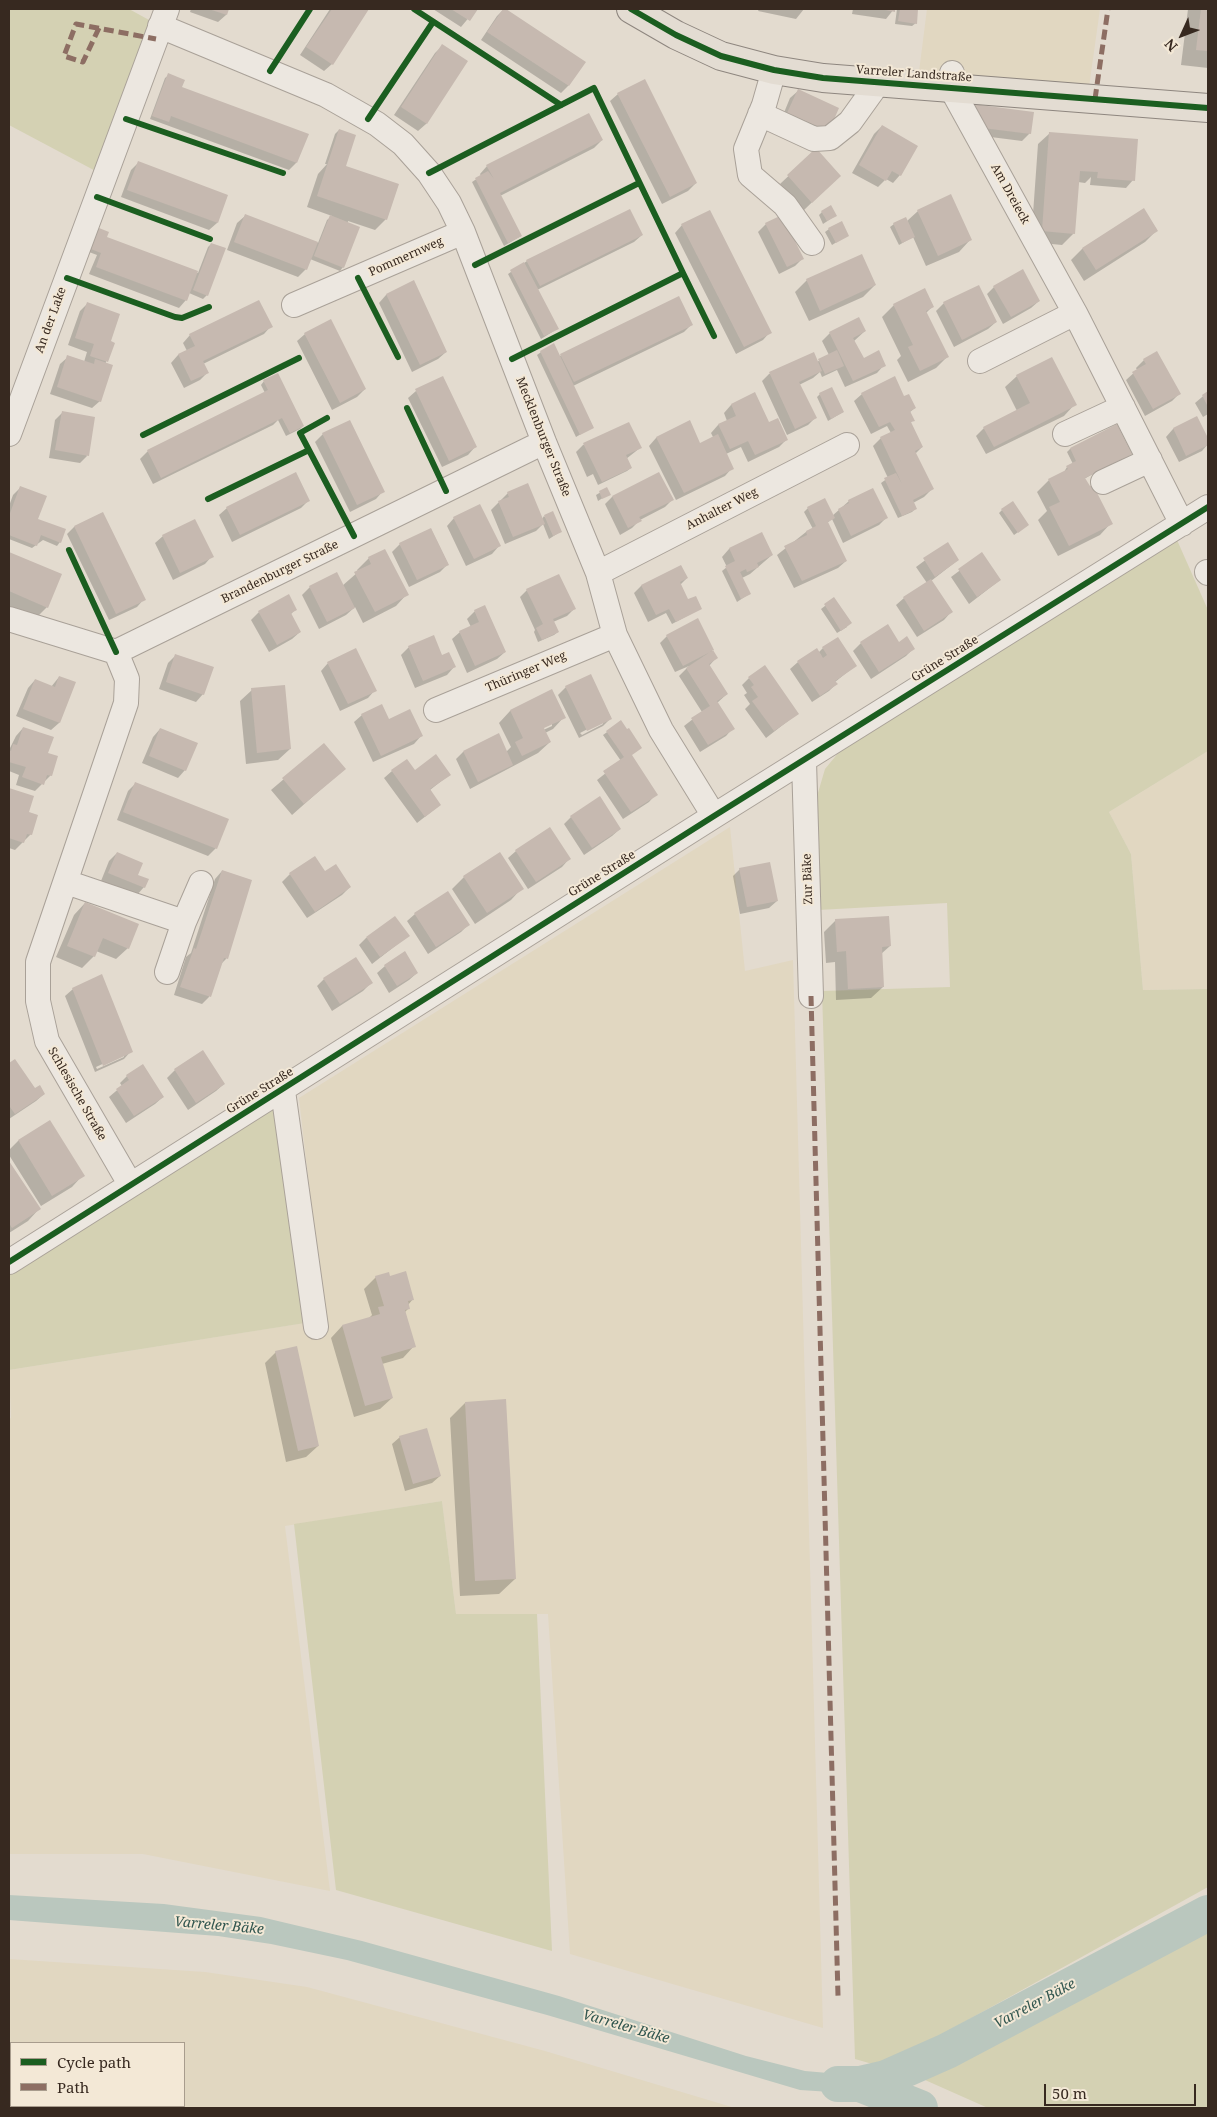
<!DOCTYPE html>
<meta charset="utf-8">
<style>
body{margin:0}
#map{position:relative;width:1217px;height:2117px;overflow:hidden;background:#e3dbcf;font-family:"Noto Serif",serif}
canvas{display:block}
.frame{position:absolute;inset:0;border:10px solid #372920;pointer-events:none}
.legend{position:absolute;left:10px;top:2042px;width:175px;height:65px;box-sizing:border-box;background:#f3e8d6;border:1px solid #a89c8d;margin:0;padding:6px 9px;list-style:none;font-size:15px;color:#372920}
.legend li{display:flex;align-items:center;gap:10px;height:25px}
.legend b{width:25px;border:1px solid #a89c8d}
.north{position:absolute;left:1157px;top:10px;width:50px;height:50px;-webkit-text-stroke:4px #f3e8d6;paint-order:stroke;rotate:227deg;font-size:14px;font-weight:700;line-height:20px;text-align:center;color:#372920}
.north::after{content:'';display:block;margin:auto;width:18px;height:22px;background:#372920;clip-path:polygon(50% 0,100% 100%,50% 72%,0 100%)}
.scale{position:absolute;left:1044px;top:2084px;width:152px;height:22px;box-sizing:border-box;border:2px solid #372920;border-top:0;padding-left:6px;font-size:15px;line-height:18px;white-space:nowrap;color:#372920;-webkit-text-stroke:4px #f3e8d6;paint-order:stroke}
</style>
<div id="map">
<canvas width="1217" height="2117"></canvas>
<div class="frame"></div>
<ul class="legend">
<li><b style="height:6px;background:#1b5e20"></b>Cycle path</li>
<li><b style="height:6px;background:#8d6e63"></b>Path</li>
</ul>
<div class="north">N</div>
<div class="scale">50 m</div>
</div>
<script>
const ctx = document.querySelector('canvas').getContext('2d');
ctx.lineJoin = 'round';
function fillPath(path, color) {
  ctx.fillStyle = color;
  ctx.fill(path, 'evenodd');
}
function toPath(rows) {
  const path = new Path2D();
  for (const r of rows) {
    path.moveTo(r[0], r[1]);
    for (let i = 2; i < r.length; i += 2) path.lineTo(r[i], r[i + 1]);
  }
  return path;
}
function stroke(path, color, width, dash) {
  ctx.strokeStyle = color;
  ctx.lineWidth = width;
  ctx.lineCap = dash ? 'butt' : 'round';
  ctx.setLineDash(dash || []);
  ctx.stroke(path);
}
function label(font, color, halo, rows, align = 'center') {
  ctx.font = font + ' "Noto Serif",serif';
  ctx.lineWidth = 4;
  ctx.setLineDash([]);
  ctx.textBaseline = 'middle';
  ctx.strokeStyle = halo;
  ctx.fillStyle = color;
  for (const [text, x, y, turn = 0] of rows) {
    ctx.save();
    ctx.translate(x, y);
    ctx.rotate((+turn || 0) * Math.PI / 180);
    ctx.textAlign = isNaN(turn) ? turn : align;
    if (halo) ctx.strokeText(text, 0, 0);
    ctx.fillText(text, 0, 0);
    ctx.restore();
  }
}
const farmland = toPath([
 [927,9,1100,9,1089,87,919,72],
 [1208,751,1208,989,1143,990,1131,854,1109,812],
 [730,827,745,971,793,960,823,2028,570,1954,548,1614,456,1614,442,1501,285,1526,330,1891,143,1854,9,1854,9,1419,11,1418,9,1370,304,1323,315,1238,299,1098],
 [9,1959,205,1972,307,1987,545,2051,735,2108,68,2108,63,2106,184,2106,184,2043,11,2043,11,2078,9,2077]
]);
const green = toPath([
 [9,9,129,9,160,26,105,176,9,125],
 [1177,540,1208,610,1208,751,1109,812,1131,854,1143,990,1208,989,1208,1887,883,2067,855,2059,822,991,950,987,947,903,818,910,815,803,825,769,839,752],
 [273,1107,305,1323,9,1370,9,1274],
 [442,1501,456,1614,537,1614,552,1951,336,1890,294,1524],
 [1208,1922,1208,2108,988,2108,916,2076]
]);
const water = toPath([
 [9,1895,164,1904,261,1917,362,1941,559,1996,746,2056,805,2071,886,2078,862,2094,800,2090,547,2015,347,1960,271,1944,218,1936,9,1920]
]);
const shadow = toPath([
 [191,9,228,9,226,15,218,22,190,12],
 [330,9,368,9,332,64,324,71,300,55],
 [433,9,476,9,461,27],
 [504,9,584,62,568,86,561,93,481,40,497,16],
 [759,9,804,9,796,19,758,11],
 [853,9,894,9,886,19,852,14],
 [897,9,917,9,916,23,912,26,895,24],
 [1188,9,1208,9,1208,68,1181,65],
 [442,46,466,62,426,124,418,131,394,115,435,53],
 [169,75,180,87,307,135,296,163,289,170,150,119,165,78],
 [798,91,828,130,781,120,790,98],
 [618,94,696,183,688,191,662,204,610,101],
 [973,105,1030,133,1022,141,975,135],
 [882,126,900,175,893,183,886,179,878,187,852,173,874,134],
 [339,130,344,166,386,219,375,230,348,221,343,267,340,271,310,259,306,269,298,277,227,250,237,223,245,216,318,243,327,220,332,216,307,207,318,174,327,164,325,164,335,134],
 [1050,133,1133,180,1126,188,1090,185,1091,177,1085,183,1078,182,1074,233,1062,245,1031,242,1038,144],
 [602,140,594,148,500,196,521,236,504,246,472,182,481,176,480,174,487,166],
 [816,150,832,183,804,210,780,184],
 [138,163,227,196,217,223,209,230,121,197,131,170],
 [1144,210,1157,230,1145,242,1084,281,1071,260,1082,249],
 [918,211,970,240,959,252,926,266,913,237,899,245,890,227,894,224,907,221],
 [822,212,835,216,823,224,819,215],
 [766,224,802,259,795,266,779,274,758,232],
 [682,225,770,332,763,340,736,354,675,233],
 [99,229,106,238,198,273,208,247,211,244,207,295,203,299,189,293,186,300,179,308,89,274,97,255,89,252,96,232],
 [829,229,848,235,832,245,825,232],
 [642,235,634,242,537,290,557,329,541,339,508,274,527,261],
 [807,280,875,285,863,297,809,321,795,292],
 [413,282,446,352,438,359,412,372,379,303,386,295],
 [994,287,1039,301,1031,308,1003,324,987,294],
 [925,290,933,306,926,313,947,357,936,368,908,382,897,360,901,356,882,317,894,305],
 [944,303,996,322,988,329,954,347,936,311],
 [87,304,109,342,100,401,92,408,50,394,60,364,68,357,84,362,87,352,68,345,80,311],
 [692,324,684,332,573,386,593,427,576,437,537,355,541,352,559,356],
 [271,326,264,334,203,364,207,373,200,380,184,388,171,363,178,355,187,351,183,343,190,335],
 [865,331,854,341,863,359,884,365,877,373,845,387,837,370,822,377,820,372,813,378,799,385,815,418,808,425,787,435,762,381,769,374,813,354,817,362,829,355,822,341,830,333],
 [305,334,365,389,357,397,332,410,297,341],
 [1157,353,1179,394,1172,401,1145,416,1126,380,1137,370,1136,368,1144,360],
 [1017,376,1075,404,1064,416,986,454,976,436,984,428,1017,411,1005,387],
 [442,378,475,447,468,455,442,467,408,398,416,391],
 [264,381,303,426,300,429,286,436,278,420,273,425,153,484,140,459,148,451,265,393,261,385],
 [1208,392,1208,414,1203,417,1195,403],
 [755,394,769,424,786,440,779,447,748,462,741,447,726,454,732,468,725,476,676,500,649,446,656,438,689,422,699,445,713,437,711,433,718,425,727,421,724,413,731,405],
 [820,394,843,412,828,421,817,397],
 [862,394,904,397,915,408,910,412,913,420,910,423,922,447,915,454,932,489,924,497,913,503,915,509,912,512,898,518,881,483,888,478,873,446,881,438,891,433,887,426,871,434,854,401],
 [63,412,87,456,80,463,49,458,55,420],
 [1197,417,1208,440,1208,444,1202,451,1179,462,1166,437,1173,429],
 [628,424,640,448,626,459,631,468,627,471,598,485,593,474,587,477,576,452,583,445],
 [1116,425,1131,453,1084,479,1111,523,1100,535,1058,556,1038,520,1047,511,1037,492,1049,480,1064,472,1067,467,1073,464,1067,452,1070,449],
 [323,434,383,491,376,499,350,512,315,442],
 [659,474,673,499,665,507,640,520,632,528,620,535,605,504,612,497],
 [21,487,37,520,60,542,57,546,43,540,32,548,9,539,9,506,13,495],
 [606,489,609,494,598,501,596,495],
 [508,493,542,519,544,516,560,532,549,539,543,524,536,531,505,544,491,510],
 [309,500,301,508,232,542,219,515,227,508],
 [849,501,886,518,879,525,843,543,832,519,827,523,846,561,838,568,794,588,777,555,806,532,813,529,804,512,808,508,832,516],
 [1002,510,1028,525,1014,535,999,513],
 [102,513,144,599,137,607,109,620,67,534,74,527],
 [454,518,499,546,492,554,466,566,447,526],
 [431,529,448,564,440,572,409,587,392,552,400,544],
 [761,534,772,555,750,574,742,578,749,594,737,602,722,571,727,567,722,557,729,549],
 [163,536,212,556,205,564,173,580,155,543],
 [947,544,958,560,931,581,951,612,944,620,917,637,896,605,904,598,927,583,916,567],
 [9,553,60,575,47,607,36,618,9,607],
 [982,554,1000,580,969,604,951,577],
 [369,558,407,594,396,606,363,623,355,607,346,615,319,629,302,595,310,587,336,574,342,586,358,572,357,570],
 [681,566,687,578,680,585,682,604,700,609,672,624,666,613,648,622,634,593,641,586],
 [527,590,575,608,567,616,553,622,558,632,554,635,538,642,534,632,535,630,520,597],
 [834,599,847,627,837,633,821,609],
 [295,610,290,615,300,632,292,639,269,652,251,620,259,612],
 [475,611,505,652,497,659,467,673,452,639,460,632,471,627,467,619],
 [697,620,716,658,709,666,727,694,717,703,733,728,726,736,700,752,684,726,702,712,679,676,689,666,675,672,660,643,667,636],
 [887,626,898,643,914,648,906,656,871,679,853,651,861,643],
 [409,647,441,656,454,667,447,675,415,688,401,655],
 [823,648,855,666,835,682,836,684,829,691,812,702,790,669,798,662,818,653],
 [176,655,203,694,196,702,159,689,168,663],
 [328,663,375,690,368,698,340,711,321,671],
 [591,676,611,718,603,726,579,738,558,695,566,687],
 [603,721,603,724,582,735,580,733],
 [59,677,74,683,59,723,51,730,16,716,28,688,35,680,51,687],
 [749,678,797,714,766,738,745,709,750,704,744,695,747,693,742,685],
 [252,690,290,749,278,760,246,764,240,701],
 [551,691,564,717,553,729,545,733,550,742,538,753,470,789,456,759,463,752,506,752,511,747,499,723,510,711],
 [552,723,552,726,539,732,538,730],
 [362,715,389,721,421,736,414,744,373,762,354,722],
 [621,722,631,756,656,794,649,802,623,819,597,780,621,761,603,735],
 [23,728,47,754,51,775,35,791,16,785,19,775,9,771,9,750,16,736],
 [160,729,185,770,178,778,142,763,153,737],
 [324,745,344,769,292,815,271,790],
 [392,771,449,775,430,790,440,805,417,823,384,778],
 [136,783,216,848,208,856,117,820,128,791],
 [9,789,32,797,27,813,31,834,15,850,9,848],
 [571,817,620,829,612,836,584,855,564,824],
 [549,829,569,859,562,867,528,889,508,858,516,851],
 [117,853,137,875,144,887,137,895,101,881,109,861],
 [499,854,522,888,511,900,475,924,452,889,464,877],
 [314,858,325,873,350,887,342,895,307,918,282,882,290,874],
 [740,869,777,901,769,908,740,914,733,876],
 [222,871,250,881,226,959,220,965,209,997,202,1004,174,995,186,957,191,953,215,879],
 [85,903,128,948,116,959,96,951,94,956,82,968,56,957,74,915],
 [415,914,468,925,461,932,428,954,407,921],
 [836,920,890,946,881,954,883,987,871,998,836,1000,835,962,826,963,824,932],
 [408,936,372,964,359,945,366,938],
 [385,966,417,973,409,980,389,993,377,973],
 [324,979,371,983,363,991,332,1011,317,986],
 [73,989,131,1051,124,1059,95,1072,65,996],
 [124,1054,124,1057,97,1069,96,1067],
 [203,1052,224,1084,216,1091,188,1110,167,1078,175,1070],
 [14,1060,35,1090,44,1094,36,1101,9,1119,9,1064],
 [127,1076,163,1097,155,1104,126,1123,109,1097,122,1086,120,1083],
 [50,1122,83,1175,72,1187,41,1206,9,1155,9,1150,18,1141],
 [9,1163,39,1209,28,1221,9,1233],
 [376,1277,389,1277,413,1299,408,1305,409,1308,405,1312,414,1346,403,1358,382,1364,392,1398,380,1409,354,1417,331,1338,342,1326,368,1319,372,1315,364,1289],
 [276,1352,318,1446,306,1457,286,1462,265,1363],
 [465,1403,515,1579,499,1594,460,1596,450,1418],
 [400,1437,440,1476,432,1483,405,1491,392,1444]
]);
const river = toPath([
 [838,2084,860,2084,886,2078,947,2051,1208,1913],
 [860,2084,920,2108]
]);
const building = toPath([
 [209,9,229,9,227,15],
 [332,9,369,9,333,65,306,47],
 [451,9,478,9,470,21],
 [503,9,506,9,586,62,569,86,487,32],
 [881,9,895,9,895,12],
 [900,9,918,9,917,24,898,21],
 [1201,9,1208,9,1208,51,1196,50],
 [442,44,468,61,427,124,401,107],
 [168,73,185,80,182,87,309,134,297,163,171,116,169,122,152,116],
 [645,79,697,183,670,197,617,93],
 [798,89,839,108,829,131,787,113],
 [972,104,1034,112,1031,134,983,128],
 [589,113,603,140,500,193,522,236,508,243,475,178,488,171,494,179,486,165],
 [882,125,918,146,901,176,892,171,886,181,859,165],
 [339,129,356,135,346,166,399,184,387,220,317,196],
 [1049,132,1138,139,1135,181,1097,178,1098,172,1080,171,1075,234,1042,231],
 [816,148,841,176,812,203,787,175],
 [138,161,228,195,218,223,127,190],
 [951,194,972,240,938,256,917,210],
 [831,205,837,216,827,221,821,211],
 [1144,208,1158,231,1096,270,1082,248],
 [630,209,643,235,540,286,526,260],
 [710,210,772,333,744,347,681,224],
 [245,214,318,242,307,270,234,242],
 [330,215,360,227,344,268,314,256],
 [782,215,804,259,787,267,765,223],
 [906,217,915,237,902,243,893,223],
 [842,221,849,236,836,243,828,228],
 [99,228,109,232,107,237,198,271,187,301,96,267,101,253,91,249],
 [211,243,226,248,208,296,193,290],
 [862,254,876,285,820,311,806,279],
 [524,262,559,329,544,336,510,270],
 [1023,269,1040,301,1011,317,993,286],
 [414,280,447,352,420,365,386,294],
 [979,285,997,322,962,340,943,302],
 [925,288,934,307,926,311,949,357,920,371,908,347,913,345,893,304],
 [679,296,693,325,574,382,560,354],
 [259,300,273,327,203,361,209,373,191,381,178,354,195,346,189,334],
 [87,302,120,314,111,341,115,343,108,362,90,356,94,344,75,338],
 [859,317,866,331,853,338,864,358,879,350,886,366,853,381,829,332],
 [331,319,366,389,340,403,304,333],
 [554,343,594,428,580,435,540,351],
 [837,350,844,366,825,374,818,359],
 [1157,351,1181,394,1153,409,1132,372,1146,364,1143,359],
 [814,352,822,371,799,382,817,418,795,429,769,372],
 [67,355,94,364,95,359,113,365,101,402,57,387],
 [1052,357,1077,405,994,447,983,427,1030,403,1016,375],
 [278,373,304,426,290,433,282,418,161,478,147,450,268,390,263,380],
 [443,376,477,447,449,461,415,389],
 [895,376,904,396,909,394,916,408,910,411,915,421,911,422,923,447,915,451,934,489,913,500,917,509,902,516,884,478,896,473,902,484,880,437,895,430,890,422,879,427,861,393],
 [832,387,844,412,831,419,819,393],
 [1208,391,1208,407,1202,395],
 [755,392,769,422,778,418,788,440,755,455,748,441,730,449,718,424,736,416,731,404],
 [62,411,95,417,89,456,55,450],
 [1197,416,1208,438,1208,445,1186,456,1173,428],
 [350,420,385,492,357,505,322,433],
 [690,420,700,443,718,434,734,469,684,493,656,437],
 [629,422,642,448,626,455,632,468,602,482,583,443],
 [1117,424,1132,454,1085,478,1090,486,1093,485,1113,524,1069,546,1049,507,1060,502,1048,479,1068,469,1066,466,1076,461,1070,448],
 [296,472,310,501,240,535,226,507],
 [659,472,674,500,639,517,642,521,628,528,612,496],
 [528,483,545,524,513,537,498,501,509,497,507,492],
 [20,486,47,496,38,519,66,529,61,543,41,535,37,546,9,535,9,516],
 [607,487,611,495,602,499,599,491],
 [873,488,888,518,851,536,838,509,849,503,848,500],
 [825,498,835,518,828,522,847,561,802,581,784,546,807,535,806,531,816,526,807,507],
 [1013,501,1029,525,1018,533,1001,509],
 [480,504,501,546,474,559,453,517],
 [553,511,562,532,553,536,544,515],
 [103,512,146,600,116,614,74,526],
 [195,519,214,557,180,573,162,535],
 [431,528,449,565,417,580,399,543],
 [762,532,773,555,757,563,759,567,747,572,746,569,740,572,751,594,741,599,725,566,735,561,729,548],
 [948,542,959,560,935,577,923,558],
 [385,549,409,595,375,612,354,572,371,564,368,557],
 [9,552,62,574,48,608,9,591],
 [982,552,1001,580,977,597,958,569],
 [681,565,688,578,680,582,688,599,696,596,702,609,676,622,669,609,656,615,641,585],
 [337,572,355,608,327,622,309,586],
 [559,574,576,609,553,619,559,632,542,640,536,628,543,624,526,589],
 [931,579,953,612,924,631,903,597],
 [289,594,297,610,291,613,301,632,277,645,258,611],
 [834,597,852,623,841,631,824,604],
 [485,605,506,652,475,666,459,631,479,622,474,610],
 [698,618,714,650,683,666,666,635],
 [888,624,899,642,907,636,915,649,879,672,860,642],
 [434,635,442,655,449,652,456,667,423,681,408,646],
 [838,637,857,666,835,681,838,684,820,696,797,661,817,648,823,658,827,655,822,647],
 [356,648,377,691,348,704,327,662],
 [713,650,718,658,709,664,728,694,717,701,735,729,708,745,691,718,710,706,686,668],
 [175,654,214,667,204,695,166,682],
 [765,665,799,714,774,731,752,701,758,697,751,687,754,685,748,677],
 [591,674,612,719,587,731,565,686],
 [59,676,76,682,60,723,23,709,35,679,55,687],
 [285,685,291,749,257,753,251,688],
 [552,689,566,718,544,728,551,742,522,756,515,742,523,738,510,710],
 [382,704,389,719,410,709,423,736,381,756,361,714],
 [621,720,627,729,629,728,642,748,632,755,658,795,631,812,603,771,624,757,606,731],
 [23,727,54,737,48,753,58,756,52,776,47,775,44,785,22,777,26,767,9,762,9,750,11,751,13,744,17,745],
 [160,728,198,743,186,771,149,756],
 [499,733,513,765,478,782,463,751],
 [324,743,346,769,304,804,282,778],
 [436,754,451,775,430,789,441,805,425,817,391,770,407,759,415,770],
 [135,782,229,819,217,849,123,812],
 [9,788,34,796,29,812,38,815,32,835,27,834,24,843,9,838],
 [600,796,621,829,592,848,570,816],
 [550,827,571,859,536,882,515,850],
 [117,852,143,863,138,875,149,879,145,888,108,873],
 [500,852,524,889,487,913,463,876],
 [315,856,325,871,336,864,351,887,315,912,289,873],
 [770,862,778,901,747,907,739,868],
 [222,870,252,880,228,959,224,958,211,997,180,987,194,948,196,949],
 [448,891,470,925,436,947,414,913],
 [85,902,139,924,129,949,103,938,95,957,67,946],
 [395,916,410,936,380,957,366,937],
 [889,916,891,946,882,947,884,987,848,989,846,951,837,952,835,919],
 [405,951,418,973,397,986,384,965],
 [356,957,373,983,340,1004,323,978],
 [102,974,133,1052,103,1066,72,988],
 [203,1050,225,1084,196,1103,174,1069],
 [15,1059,35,1088,40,1085,45,1094,15,1114,10,1107,9,1108,9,1063],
 [143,1064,164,1097,134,1116,116,1089,129,1080,126,1075],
 [50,1120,85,1176,52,1196,18,1140],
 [9,1161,41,1209,12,1228,9,1223],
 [406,1271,414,1300,408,1301,410,1309,405,1310,416,1347,381,1357,393,1398,365,1406,342,1325,380,1314,378,1307,384,1306,375,1276,389,1272,390,1276],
 [297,1346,319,1446,298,1451,275,1351],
 [506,1399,516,1579,475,1581,465,1402],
 [427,1428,441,1476,413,1484,399,1436]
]);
const minor = toPath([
 [160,26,326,95,377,124,403,144,429,173,449,203,463,232,544,442,598,573,615,635,661,730,714,816],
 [774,70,764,105,746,149,750,175,785,205,812,243],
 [952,73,951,88,1075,313,1182,524],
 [760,114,814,139,830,138,850,122,878,83],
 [294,305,463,232],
 [980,361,1075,313],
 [9,434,167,9],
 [1065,434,1123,407],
 [1103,482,1150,460],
 [1207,572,1208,573],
 [598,573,847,445],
 [9,619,116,652,544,442],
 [116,652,127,679,126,703,38,962,38,1001,47,1041,130,1184],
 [436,710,615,635],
 [804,761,811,996],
 [66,882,184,922,167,972],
 [184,922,201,883],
 [283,1091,316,1327],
 [9,1262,714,816,1208,507]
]);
const major = toPath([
 [631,9,676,35,721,56,774,70,823,78,1208,108]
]);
const quiet = toPath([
 [99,28,83,62,64,56,76,24,156,39],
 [1095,99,1108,9],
 [811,996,838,1996]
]);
const cycleway = toPath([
 [414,9,561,105],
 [631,9,676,35,721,56,774,70,823,78,1208,108],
 [270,71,310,9],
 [126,119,283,173],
 [368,119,433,22],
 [429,173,594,88,683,273],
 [97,197,210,239],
 [475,265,639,183],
 [67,278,175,317,182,318,209,307],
 [358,278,398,357],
 [512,359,683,273,714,336],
 [407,408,446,491],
 [327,418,300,433,354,536],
 [143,435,299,358],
 [208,499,309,450],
 [69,550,116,652],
 [9,1262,714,816,1208,507]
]);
const streetNames = [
 ["Varreler Landstraße",914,74,4],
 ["Am Dreieck",1010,194,61],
 ["Pommernweg",406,257,-24],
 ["An der Lake",51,320,-70],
 ["Mecklenburger Straße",543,437,68],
 ["Anhalter Weg",722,509,-27],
 ["Brandenburger Straße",280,572,-26],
 ["Grüne Straße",945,659,-32],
 ["Thüringer Weg",526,672,-23],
 ["Grüne Straße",602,874,-32],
 ["Zur Bäke",808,879,-92],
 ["Grüne Straße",260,1091,-32],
 ["Schlesische Straße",77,1094,60]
];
const waterNames = [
 ["Varreler Bäke",219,1926,5],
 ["Varreler Bäke",1035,2004,-28],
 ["Varreler Bäke",626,2027,16]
];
fillPath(farmland, '#e1d7c1');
fillPath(green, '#d4d1b3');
fillPath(water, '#bac7be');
fillPath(shadow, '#0003');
stroke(river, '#bac7be', 36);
fillPath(building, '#c6b9b0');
stroke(minor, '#a9a198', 26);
stroke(major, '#8e867f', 30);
stroke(minor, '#ece7e0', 24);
stroke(major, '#e3dcd2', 28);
stroke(quiet, '#8d6e63', 5, [10, 5]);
stroke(cycleway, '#1b5e20', 6);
label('12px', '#372920', '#f3e8d6', streetNames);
label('italic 14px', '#31564f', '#f3e8d6', waterNames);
</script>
